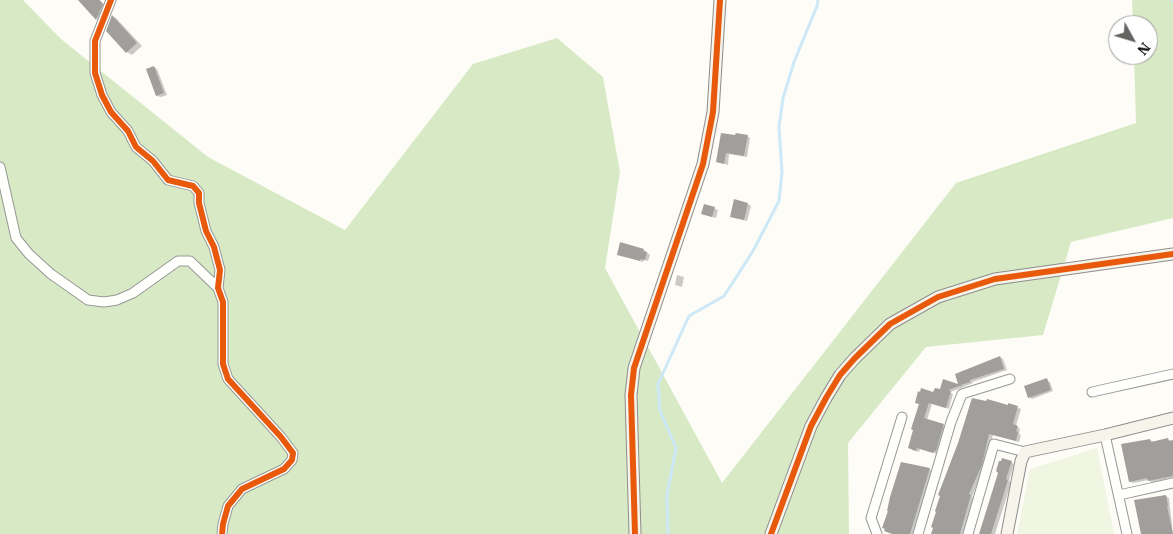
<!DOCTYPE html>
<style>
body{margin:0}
#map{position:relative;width:1173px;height:534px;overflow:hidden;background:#fdfcf7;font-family:"IBM Plex Serif",serif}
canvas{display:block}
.north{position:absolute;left:1108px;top:15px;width:50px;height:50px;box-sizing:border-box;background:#fff;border:1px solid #a0a0a0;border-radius:50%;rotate:129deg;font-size:14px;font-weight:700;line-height:20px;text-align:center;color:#111}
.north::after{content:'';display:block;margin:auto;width:18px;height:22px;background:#646362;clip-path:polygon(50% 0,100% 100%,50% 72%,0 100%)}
</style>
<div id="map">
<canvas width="1173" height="534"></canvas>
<div class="north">N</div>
</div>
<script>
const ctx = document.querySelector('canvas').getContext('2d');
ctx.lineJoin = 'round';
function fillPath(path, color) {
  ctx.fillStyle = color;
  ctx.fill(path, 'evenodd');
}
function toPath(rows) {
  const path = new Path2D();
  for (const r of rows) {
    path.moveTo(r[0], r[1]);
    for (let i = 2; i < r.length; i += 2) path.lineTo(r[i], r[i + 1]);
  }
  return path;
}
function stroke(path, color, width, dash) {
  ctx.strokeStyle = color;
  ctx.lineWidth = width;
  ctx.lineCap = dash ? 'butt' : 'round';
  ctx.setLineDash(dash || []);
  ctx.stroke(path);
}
const forest = toPath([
 [0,0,23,0,61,39,208,157,345,230,473,64,557,38,603,77,620,172,605,268,722,483,956,183,1136,123,1134,55,1148,55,1148,25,1133,25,1132,0,1173,0,1173,218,1071,242,1043,335,926,347,848,443,849,534,0,534]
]);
const pitch = toPath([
 [1097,448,1114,534,1017,534,1030,469]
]);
const shadow = toPath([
 [80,0,100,0,107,8,102,22,97,19],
 [113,16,117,19,142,46,132,55,127,52],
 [154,67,157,69,167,95,161,97,157,96,147,69],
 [722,135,747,136,750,138,747,157,729,154,728,165,717,162],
 [748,204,751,206,747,221,731,217],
 [705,205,718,210,716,218,705,215],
 [644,250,650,255,648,261,644,260,643,262,618,254],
 [677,275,684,277,682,287,675,285],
 [1000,357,1003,359,1007,370,972,382,973,383,963,387,964,387,950,392,953,394,949,409,932,404,927,420,946,427,939,452,937,454,920,449,919,452,912,450,915,430,934,393,960,386],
 [1047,380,1050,382,1053,391,1032,399,1029,397],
 [1009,404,1021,409,1016,426,1020,429,1019,434,1021,435,1019,442,993,435,984,467,972,497,974,498,965,534,932,534,941,495],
 [1150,440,1154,442,1168,440,1173,441,1173,479,1152,483,1149,480,1133,483,1130,481],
 [1011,462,1014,464,1009,481,1011,483,995,534,981,534,1000,472],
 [929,469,932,471,914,534,893,534],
 [1166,496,1169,498,1173,534,1144,534]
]);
const stream = toPath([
 [1172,0,1173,1],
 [668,534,667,495,676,448,660,411,658,384,689,316,724,296,753,251,779,201,782,172,779,127,783,98,794,62,817,6,818,0]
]);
const building = toPath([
 [78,0,99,0,103,4,96,20],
 [112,15,137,43,126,53,106,31],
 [154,66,164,93,156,96,146,69],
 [721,133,735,135,736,133,748,135,744,156,726,153,724,164,716,162],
 [734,199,748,203,744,220,730,217],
 [704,204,715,207,712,217,701,214],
 [620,242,644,249,643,251,647,252,645,260,641,259,640,261,617,255],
 [1000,356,1004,369,970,380,970,382,961,385,963,385,948,390,951,391,946,408,929,403,924,418,944,424,936,451,934,451,933,453,917,448,916,451,908,448,913,430,911,429,919,404,915,403,918,391,920,392,921,388,933,392,935,388,940,389,943,379,958,384,955,374],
 [1047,378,1051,390,1028,398,1024,386],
 [972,398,986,401,987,399,1008,405,1008,403,1018,406,1013,424,1018,426,1016,431,1018,432,1016,441,989,434,982,465,969,494,971,495,960,534,931,534,933,528,931,527,936,512,935,511,940,496,938,495,958,443],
 [1168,438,1169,441,1173,440,1173,476,1148,481,1147,478,1129,482,1121,444,1150,439,1151,442],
 [1002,458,1012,461,1006,479,1008,480,991,534,979,534,998,473,996,471,999,461,1001,461],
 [901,462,930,468,910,534,892,534,884,531,885,529,882,528,888,511,887,511,890,497],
 [1166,495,1168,506,1167,506,1173,534,1141,534,1134,500]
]);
const street = toPath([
 [111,0,95,41,95,73,102,95,111,112,128,131,136,147,153,161,168,180,193,186,199,193,199,203,206,231,214,247,220,270,218,288,223,302,223,364,228,379,281,437,293,453,292,460,284,469,242,489,228,506,223,524,222,534],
 [0,167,16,238,29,254,51,274,88,300,104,302,117,300,133,293,178,261,190,261,218,288],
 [1092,392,1173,374],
 [1105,435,1127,534],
 [1119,495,1173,483],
 [877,534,871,518,902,417],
 [918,534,951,422,962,394,1010,379],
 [968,534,994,444,1025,452]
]);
const secondary = toPath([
 [635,534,631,395,634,368,703,164,713,112,720,0],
 [771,534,811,426,826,398,840,375,855,358,890,324,938,297,995,279,1173,254],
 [1007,534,1021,461,1025,452,1105,435,1173,418]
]);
const cycleway = toPath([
 [111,0,95,41,95,73,102,95,111,112,128,131,136,147,153,161,168,180,193,186,199,193,199,203,206,231,214,247,220,270,218,288,223,302,223,364,228,379,281,437,293,453,292,460,284,469,242,489,228,506,223,524,222,534],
 [635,534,631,395,634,368,703,164,713,112,720,0],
 [771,534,811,426,826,398,840,375,855,358,890,324,938,297,995,279,1173,254]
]);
fillPath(forest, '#d8eac5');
fillPath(pitch, '#f0f6e1');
fillPath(shadow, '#0003');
stroke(stream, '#cde8f7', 3);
fillPath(building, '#a19f9c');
stroke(street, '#979795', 11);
stroke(secondary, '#8e8d8b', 13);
stroke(street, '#fffffe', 9);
stroke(secondary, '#f6f4eb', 11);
stroke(cycleway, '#e8590c', 6);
</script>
